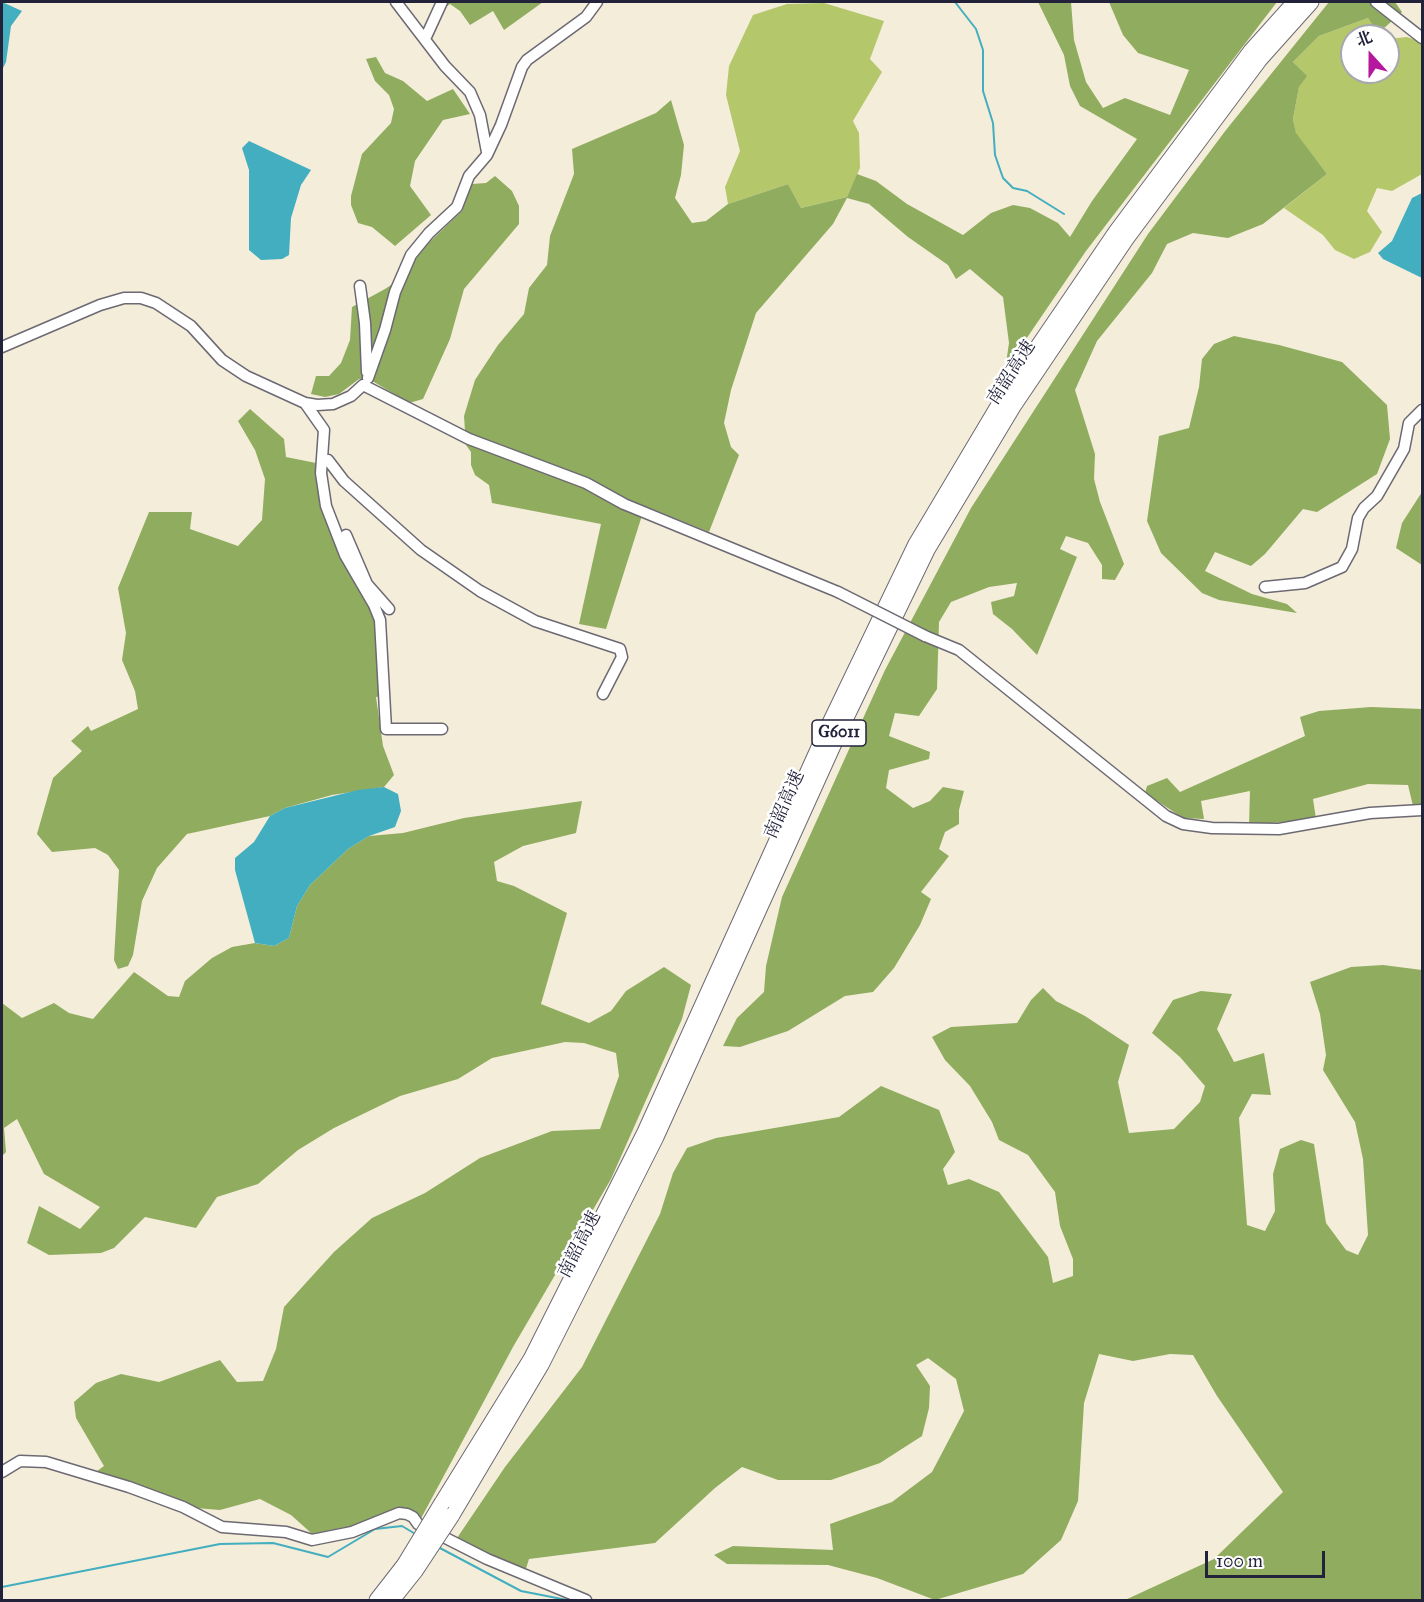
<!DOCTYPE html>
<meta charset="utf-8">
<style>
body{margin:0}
#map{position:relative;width:1424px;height:1602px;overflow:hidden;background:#f4edda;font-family:"IM FELL Great Primer","Noto Serif SC",serif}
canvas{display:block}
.frame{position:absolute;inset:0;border:3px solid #22223b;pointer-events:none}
.north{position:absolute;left:1340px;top:24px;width:60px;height:60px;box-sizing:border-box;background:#fff;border:2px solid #a7a7b1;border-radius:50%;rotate:339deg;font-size:16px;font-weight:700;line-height:24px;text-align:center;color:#22223b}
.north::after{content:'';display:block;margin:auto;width:21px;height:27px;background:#b5179e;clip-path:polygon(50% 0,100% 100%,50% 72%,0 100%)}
.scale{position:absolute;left:1205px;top:1551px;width:120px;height:27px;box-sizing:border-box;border:3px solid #22223b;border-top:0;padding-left:8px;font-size:18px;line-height:21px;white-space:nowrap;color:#22223b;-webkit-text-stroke:4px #fff;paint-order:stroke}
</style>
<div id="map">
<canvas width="1424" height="1602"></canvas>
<div class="frame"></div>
<div class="north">北</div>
<div class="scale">100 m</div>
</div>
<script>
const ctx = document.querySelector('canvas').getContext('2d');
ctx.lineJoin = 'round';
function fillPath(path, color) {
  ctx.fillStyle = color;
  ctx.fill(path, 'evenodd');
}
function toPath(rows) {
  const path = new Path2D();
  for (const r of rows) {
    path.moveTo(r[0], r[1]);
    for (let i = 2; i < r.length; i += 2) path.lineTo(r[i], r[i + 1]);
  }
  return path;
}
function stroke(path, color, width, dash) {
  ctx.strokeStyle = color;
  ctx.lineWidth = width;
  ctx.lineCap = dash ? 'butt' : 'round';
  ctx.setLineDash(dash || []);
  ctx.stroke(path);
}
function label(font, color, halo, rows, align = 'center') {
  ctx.font = font + ' "IM FELL Great Primer","Noto Serif SC",serif';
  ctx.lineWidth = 5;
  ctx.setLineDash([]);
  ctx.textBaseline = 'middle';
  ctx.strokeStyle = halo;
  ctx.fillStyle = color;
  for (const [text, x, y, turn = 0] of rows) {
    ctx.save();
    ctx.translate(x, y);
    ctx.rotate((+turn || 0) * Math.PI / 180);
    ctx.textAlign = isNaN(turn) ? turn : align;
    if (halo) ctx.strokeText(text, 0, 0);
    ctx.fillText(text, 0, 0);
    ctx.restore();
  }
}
const green = toPath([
 [824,3,884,21,870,59,882,72,853,121,859,133,860,168,847,197,801,208,788,184,728,204,725,187,740,151,726,95,729,66,753,15,787,4],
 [1368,18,1379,36,1352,36,1352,72,1388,72,1388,39,1407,37,1422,42,1422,174,1392,191,1377,188,1367,211,1382,232,1370,252,1354,259,1335,250,1323,235,1284,208,1327,174,1296,134,1293,119,1299,87,1306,76,1293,62,1319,36]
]);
const forest = toPath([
 [435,2,543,2,504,30,493,11,470,25,460,11,450,4,442,10],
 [1038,2,1071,2,1074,40,1086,82,1103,108,1125,98,1170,115,1189,70,1138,53,1123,35,1109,2,1277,2,1086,251,1005,370,1009,343,1003,297,970,269,956,279,948,265,908,237,869,204,847,198,833,224,756,313,731,390,724,423,731,447,739,455,709,532,645,506,606,629,579,624,601,524,492,503,489,485,475,475,471,465,471,452,466,445,464,416,475,380,498,345,524,314,529,288,547,265,550,236,574,174,572,149,656,113,671,100,684,145,681,175,675,198,692,223,706,221,728,204,788,184,801,208,847,197,857,174,876,181,907,204,963,235,991,213,1013,205,1030,208,1058,223,1070,237,1092,201,1137,139,1080,106,1070,86,1064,55],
 [1329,2,1395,2,1402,12,1383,29,1382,36,1379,36,1368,18,1319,36,1293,62,1307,76,1299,87,1293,119,1296,133,1327,174,1263,224,1228,238,1193,233,1167,244,1152,273,1097,341,1075,390,1095,454,1094,479,1100,502,1124,564,1115,580,1102,579,1102,565,1088,543,1066,536,1060,549,1077,557,1037,655,1012,629,993,614,991,602,1014,596,1017,583,989,587,951,602,939,622,937,689,919,716,895,713,889,736,930,752,929,759,889,770,886,788,913,808,930,801,943,787,964,791,959,810,959,824,945,832,939,849,949,856,921,892,931,899,920,925,894,968,873,992,845,996,788,1031,740,1047,723,1046,737,1018,764,992,766,966,782,897,885,670,971,508,1148,234,1226,130],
 [376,57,385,73,403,81,427,101,453,89,470,114,443,120,415,161,410,186,431,215,395,246,372,227,358,223,351,205,351,196,362,154,391,123,394,109,389,95,375,81,366,59],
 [495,176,512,191,519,206,519,224,464,289,450,339,423,399,409,403,374,382,359,379,339,394,325,397,311,394,316,376,329,376,341,363,350,340,352,307,385,289,409,273,420,251,462,211,472,184,486,183],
 [1234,336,1279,345,1342,362,1387,405,1390,439,1377,474,1317,512,1303,509,1265,554,1251,566,1215,552,1205,571,1252,594,1287,604,1297,613,1219,600,1202,593,1161,553,1147,521,1159,436,1189,428,1199,387,1202,359,1214,344],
 [250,409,284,439,286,457,321,464,322,490,374,605,383,696,376,697,383,746,394,775,384,787,332,795,285,808,270,816,187,834,157,868,142,901,133,955,128,966,118,969,114,960,119,870,108,855,95,848,52,852,37,834,53,778,82,751,71,741,88,726,91,731,138,709,135,691,122,660,126,633,118,588,149,512,192,512,190,529,238,546,262,520,265,479,255,450,238,421],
 [1422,492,1422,565,1396,548,1402,523],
 [1371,707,1422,709,1422,805,1413,806,1408,785,1368,784,1313,799,1316,819,1249,825,1250,791,1201,801,1204,819,1183,818,1145,793,1147,786,1167,778,1180,792,1305,736,1300,717,1319,711],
 [582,801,576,833,523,846,494,862,497,881,514,886,567,913,541,1004,589,1023,611,1011,626,991,664,967,691,985,682,1019,611,1179,513,1347,418,1524,407,1514,319,1540,291,1515,260,1499,220,1510,183,1507,93,1474,104,1466,76,1418,74,1402,96,1383,121,1374,159,1382,220,1360,237,1382,263,1381,276,1349,284,1307,334,1252,372,1218,425,1193,480,1158,552,1131,600,1129,619,1076,616,1053,584,1043,565,1042,492,1058,458,1079,400,1096,334,1128,298,1150,258,1184,217,1197,196,1228,145,1217,114,1248,101,1253,49,1255,27,1243,39,1206,80,1229,100,1207,44,1174,17,1119,4,1128,6,1152,2,1156,2,1003,22,1018,54,1003,69,1013,93,1019,134,972,168,996,179,997,185,981,212,958,232,947,255,943,274,946,289,938,297,906,310,885,348,849,369,836,403,833,464,818],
 [1383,965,1422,970,1422,1600,1125,1600,1214,1559,1283,1492,1217,1396,1193,1355,1170,1354,1133,1361,1099,1354,1084,1403,1078,1501,1061,1540,1023,1574,935,1600,877,1578,828,1565,727,1564,714,1555,733,1546,833,1550,830,1524,892,1502,932,1472,964,1411,956,1379,928,1358,916,1365,930,1386,929,1408,922,1436,880,1463,831,1480,778,1480,742,1467,715,1488,655,1543,529,1559,524,1575,455,1541,505,1467,582,1367,660,1214,673,1173,687,1148,716,1138,839,1117,881,1086,939,1110,955,1152,943,1169,948,1185,969,1179,999,1192,1048,1257,1053,1283,1073,1276,1073,1259,1060,1226,1055,1192,1028,1155,999,1140,992,1122,970,1086,945,1060,932,1037,951,1027,1017,1023,1031,1000,1043,988,1056,1001,1085,1016,1129,1045,1118,1082,1129,1133,1174,1129,1200,1102,1205,1086,1180,1057,1152,1033,1173,1000,1201,991,1232,994,1217,1029,1234,1062,1264,1053,1271,1095,1252,1094,1239,1118,1247,1225,1265,1231,1275,1211,1273,1174,1280,1149,1301,1140,1314,1144,1326,1223,1346,1250,1358,1255,1368,1235,1363,1159,1355,1122,1323,1070,1326,1055,1320,1014,1310,982,1351,967]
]);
const water = toPath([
 [2,2,22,11,11,26,6,62,2,70],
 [249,141,311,170,301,185,291,218,289,255,282,259,261,260,249,250,249,170,242,148],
 [1422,193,1422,278,1383,259,1378,253,1392,241,1412,198],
 [384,787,398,794,401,811,395,827,369,836,348,849,310,885,297,906,289,938,274,946,255,943,235,870,235,858,254,842,270,816,285,808,358,790]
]);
const stream = toPath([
 [955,2,976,29,983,50,983,91,993,123,995,155,1003,178,1013,188,1027,191,1064,214],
 [438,1547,521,1591,567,1600],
 [2,1587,220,1544,273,1543,328,1557,375,1529,402,1526,417,1535]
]);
const minor = toPath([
 [396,2,445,66,470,92,480,115,487,152],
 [1376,2,1422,38],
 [425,39,442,2],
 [360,286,365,323,367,372],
 [2,347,100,305,124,298,141,298,156,303,191,326,222,360,246,376,305,403,317,405,333,404,351,396,363,385,469,439,586,483,624,504,838,592],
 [368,378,385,330,395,292,411,255,429,233,457,207,469,176,487,155,501,125,522,67,527,60,586,17,597,2],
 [305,403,324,430,321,473,326,506,345,555,374,605,380,620,386,729,442,729],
 [328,460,344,481,421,550,480,591,535,621,620,649,622,657,603,694],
 [346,535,367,584,389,609],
 [1265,587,1305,583,1342,567,1352,549,1358,518,1364,508,1377,496,1404,449,1409,423,1422,410],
 [925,636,959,650,1166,816,1183,824,1212,828,1279,829,1370,813,1422,810],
 [2,1472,20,1461,46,1462,129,1487,183,1507,222,1527,286,1532,312,1540,352,1532,399,1513,407,1514,413,1517,418,1524,487,1559,586,1600]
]);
const highway = toPath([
 [442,1503,531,1359,645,1132,830,723,916,544,1003,398,1116,232,1251,51,1295,2],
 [452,1515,541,1365,656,1137,841,728,927,550,1014,405,1126,239,1260,59,1311,2],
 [377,1600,405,1564],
 [392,1600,415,1571]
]);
const minorBridge = toPath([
 [838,592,925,636]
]);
const highwayBridge = toPath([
 [405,1564,442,1503],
 [415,1571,452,1515]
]);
const shields = [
 [839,733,54]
];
const shieldNames = [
 ["G6011",839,733]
];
const streetNames = [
 ["南韶高速",1012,373,-57],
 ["南韶高速",785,805,-66],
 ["南韶高速",580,1245,-63]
];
fillPath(green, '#b5c76b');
fillPath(forest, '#90ac5f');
fillPath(water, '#42aebf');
stroke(stream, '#42aebf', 2);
stroke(minor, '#6c6973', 13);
stroke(highway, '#6c6973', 17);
stroke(minor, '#fff', 10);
stroke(highway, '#fff', 15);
stroke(minorBridge, '#6c6973', 13, []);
stroke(highwayBridge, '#6c6973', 17, []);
stroke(minorBridge, '#fff', 10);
stroke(highwayBridge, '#fff', 15);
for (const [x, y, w] of shields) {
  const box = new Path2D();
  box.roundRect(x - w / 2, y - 13, w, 26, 4.5);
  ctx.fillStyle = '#fff';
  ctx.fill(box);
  stroke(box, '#22223b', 1.5);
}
label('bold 16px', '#22223b', null, shieldNames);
label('18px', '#22223b', '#fff', streetNames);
</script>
